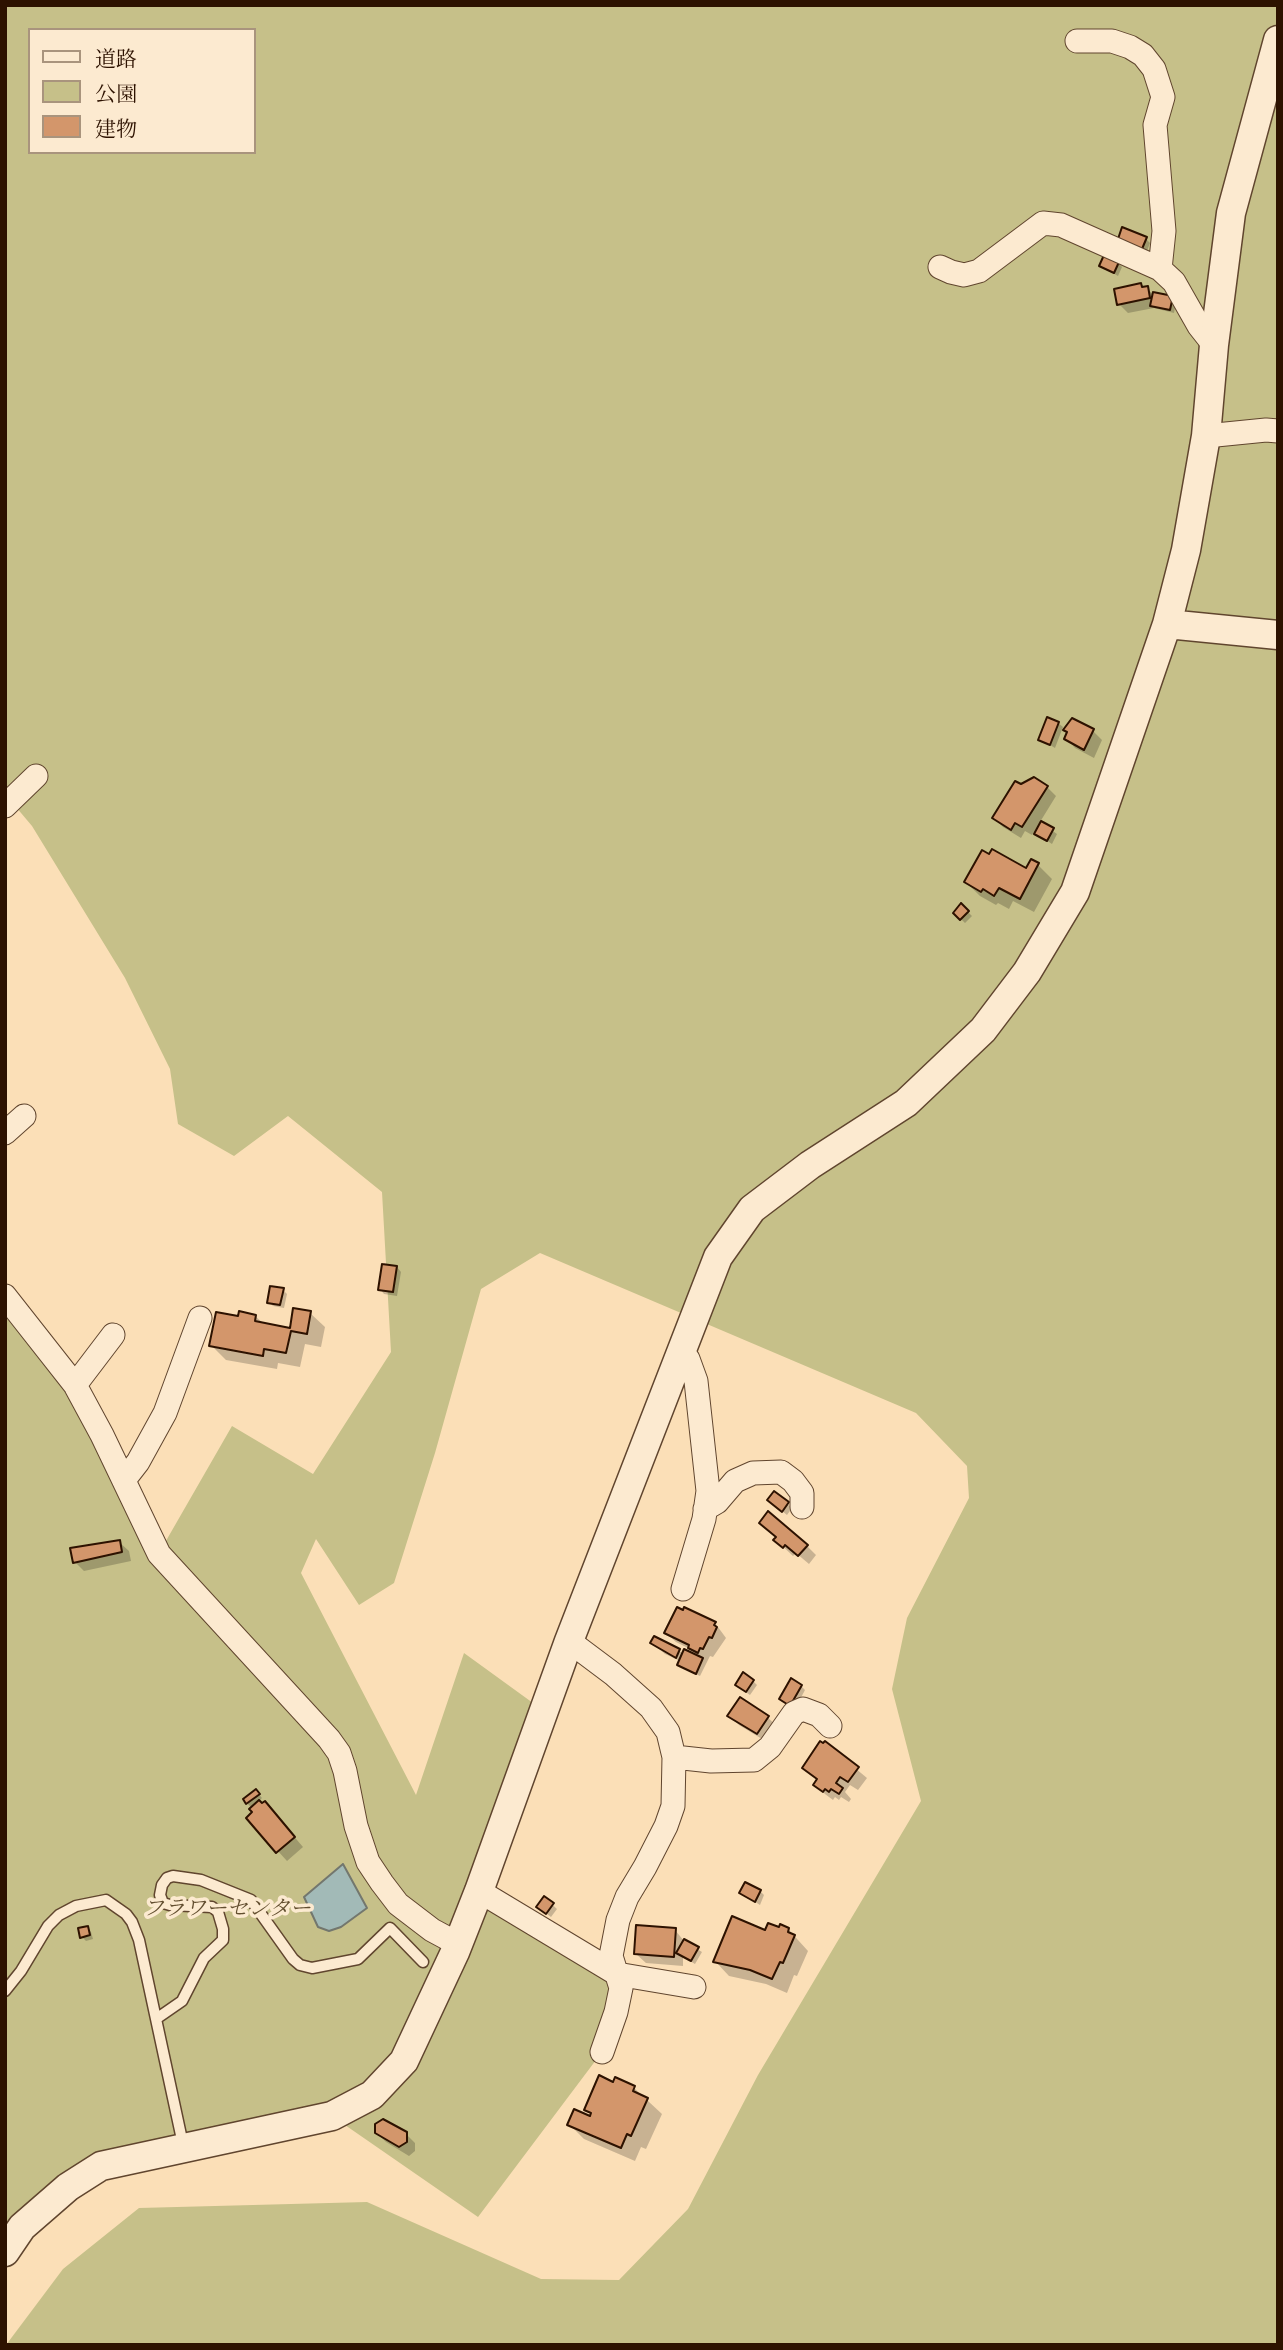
<!DOCTYPE html>
<meta charset="utf-8">
<style>
body{margin:0}
#map{position:relative;width:1283px;height:2350px;overflow:hidden;background:#fbdfb7;font-family:"IM FELL French Canon","Noto Serif JP",serif}
canvas{display:block}
.frame{position:absolute;inset:0;border:7px solid #2d1200;pointer-events:none}
.legend{position:absolute;left:28px;top:28px;width:228px;height:126px;box-sizing:border-box;background:#fcead0;border:2px solid #a9947d;margin:0;padding:9px 12px;list-style:none;font-size:21px;color:#2d1200}
.legend li{display:flex;align-items:center;gap:14px;height:35px}
.legend b{width:35px;border:2px solid #a9947d}
</style>
<div id="map">
<canvas width="1283" height="2350"></canvas>
<div class="frame"></div>
<ul class="legend">
<li><b style="height:9px;background:#fcead0"></b>道路</li>
<li><b style="height:19px;background:#c6c089"></b>公園</li>
<li><b style="height:19px;background:#d3966b"></b>建物</li>
</ul>
</div>
<script>
const ctx = document.querySelector('canvas').getContext('2d');
ctx.lineJoin = 'round';
function fillPath(path, color) {
  ctx.fillStyle = color;
  ctx.fill(path, 'evenodd');
}
function toPath(rows) {
  const path = new Path2D();
  for (const r of rows) {
    path.moveTo(r[0], r[1]);
    for (let i = 2; i < r.length; i += 2) path.lineTo(r[i], r[i + 1]);
  }
  return path;
}
function stroke(path, color, width, dash) {
  ctx.strokeStyle = color;
  ctx.lineWidth = width;
  ctx.lineCap = dash ? 'butt' : 'round';
  ctx.setLineDash(dash || []);
  ctx.stroke(path);
}
function label(font, color, halo, rows, align = 'center') {
  ctx.font = font + ' "IM FELL French Canon","Noto Serif JP",serif';
  ctx.lineWidth = 7;
  ctx.setLineDash([]);
  ctx.textBaseline = 'middle';
  ctx.strokeStyle = halo;
  ctx.fillStyle = color;
  for (const [text, x, y, turn = 0] of rows) {
    ctx.save();
    ctx.translate(x, y);
    ctx.rotate((+turn || 0) * Math.PI / 180);
    ctx.textAlign = isNaN(turn) ? turn : align;
    if (halo) ctx.strokeText(text, 0, 0);
    ctx.fillText(text, 0, 0);
    ctx.restore();
  }
}
const green = toPath([
 [5,5,1278,5,1278,2345,6,2345,63,2269,139,2208,367,2202,541,2279,619,2280,688,2209,758,2075,921,1801,892,1689,907,1618,969,1498,967,1466,916,1413,540,1253,481,1289,435,1453,394,1583,359,1605,316,1539,301,1573,416,1795,464,1653,544,1711,479,1891,617,1974,602,2052,478,2217,332,2116,101,2166,5,2252,5,1296,51,1353,159,1553,232,1426,313,1474,391,1352,382,1192,288,1116,234,1156,178,1124,170,1069,125,978,32,826,5,794],
 [30,30,254,30,254,152,30,152]
]);
const water = toPath([
 [343,1864,367,1908,341,1927,329,1931,318,1927,304,1897,343,1864]
]);
const shadow = toPath([
 [1146,239,1150,243,1147,251,1124,242],
 [1118,263,1122,267,1118,276,1101,266],
 [1141,285,1153,294,1176,302,1174,313,1154,308,1128,313,1119,304],
 [1058,723,1063,727,1055,748,1040,739],
 [1093,731,1102,740,1094,758,1075,748,1066,738],
 [1021,786,1047,787,1056,796,1040,822,1057,834,1052,844,1034,832,1032,835,1025,831,1021,838,1003,827,994,818],
 [1038,865,1052,879,1034,912,1013,901,1009,909,998,903,996,905,980,896,966,882,1027,870],
 [962,906,972,916,965,923,955,913],
 [397,1267,401,1272,397,1296,384,1294,380,1289],
 [283,1290,287,1294,284,1308,273,1306,269,1302],
 [310,1313,325,1327,321,1347,305,1344,300,1367,278,1363,277,1369,226,1360,211,1345,239,1318,255,1316,264,1324,291,1330],
 [775,1493,792,1508,787,1515,773,1504],
 [776,1540,807,1546,816,1555,809,1564,796,1553,793,1556],
 [119,1542,129,1551,131,1561,84,1571,75,1562],
 [715,1623,726,1638,713,1657,710,1656,700,1676,683,1668,679,1664,680,1661,665,1654,652,1643,700,1658,692,1650,676,1642,666,1633],
 [753,1681,757,1685,750,1695,741,1689],
 [801,1686,805,1690,795,1709,781,1699],
 [730,1716,767,1717,777,1726,767,1742,739,1725],
 [825,1743,867,1778,858,1790,850,1785,845,1792,851,1799,849,1802,841,1797,839,1800,835,1797,833,1800,825,1794,816,1785,818,1781,804,1768],
 [256,1791,262,1798,258,1802,274,1813,303,1847,287,1861,248,1818,255,1812,247,1803],
 [760,1891,764,1895,760,1905,741,1893],
 [545,1898,557,1909,551,1917,543,1911],
 [87,1928,91,1932,93,1939,86,1941,82,1937],
 [788,1929,808,1951,797,1976,794,1975,787,1993,766,1984,729,1976,715,1961,766,1933],
 [675,1930,684,1941,702,1952,695,1964,683,1957,683,1966,646,1963,636,1954],
 [614,2084,634,2088,662,2114,646,2149,641,2147,635,2161,584,2139,569,2124,591,2118,592,2115,586,2109],
 [377,2133,406,2134,415,2143,415,2151,409,2156,386,2142]
]);
const building = toPath([
 [1122,227,1147,237,1142,249,1118,239,1122,227],
 [1104,255,1119,262,1114,273,1099,266,1104,255],
 [1141,283,1142,287,1148,286,1150,298,1117,305,1114,289,1141,283],
 [1153,292,1173,296,1170,310,1150,306,1153,292],
 [1047,717,1059,722,1050,745,1038,740,1047,717],
 [1072,718,1094,729,1084,750,1064,739,1067,732,1063,730,1072,718],
 [1034,777,1048,786,1022,827,1015,823,1011,830,992,818,1015,781,1021,784,1034,777],
 [1041,821,1054,828,1047,841,1034,834,1041,821],
 [992,849,1026,868,1031,859,1039,863,1020,899,999,888,994,896,983,889,981,892,964,882,982,850,989,854,992,849],
 [961,903,969,911,960,920,953,913,961,903],
 [382,1264,397,1266,393,1292,378,1290,382,1264],
 [270,1286,284,1288,280,1305,267,1303,270,1286],
 [293,1308,311,1311,307,1334,291,1331,286,1353,264,1349,263,1356,209,1346,216,1312,238,1316,239,1311,256,1315,255,1321,290,1328,293,1308],
 [774,1491,789,1502,782,1512,767,1500,774,1491],
 [768,1511,808,1545,798,1556,785,1545,783,1548,773,1540,776,1537,759,1523,768,1511],
 [120,1540,122,1552,73,1563,70,1548,120,1540],
 [677,1607,683,1610,684,1607,716,1622,714,1625,717,1627,712,1638,709,1637,703,1649,700,1648,698,1653,688,1648,689,1645,664,1633,677,1607],
 [654,1636,680,1649,676,1658,650,1643,654,1636],
 [684,1649,703,1658,696,1674,677,1665,684,1649],
 [743,1672,754,1680,746,1692,735,1685,743,1672],
 [791,1678,802,1685,790,1706,779,1699,791,1678],
 [740,1697,769,1716,757,1734,727,1716,740,1697],
 [820,1741,823,1743,825,1741,859,1767,848,1782,840,1777,836,1783,843,1788,839,1794,831,1789,829,1792,825,1789,823,1792,813,1785,817,1779,802,1768,820,1741],
 [256,1789,260,1794,246,1804,243,1799,256,1789],
 [259,1800,262,1803,265,1801,295,1837,276,1853,246,1818,252,1812,249,1809,259,1800],
 [745,1882,761,1890,755,1902,739,1893,745,1882],
 [544,1896,554,1903,546,1914,536,1907,544,1896],
 [732,1916,765,1930,768,1923,779,1927,780,1924,789,1928,788,1932,795,1935,783,1963,780,1962,772,1979,750,1970,713,1962,732,1916],
 [636,1925,676,1928,674,1957,634,1954,636,1925],
 [88,1926,90,1935,80,1938,78,1928,88,1926],
 [684,1939,699,1947,691,1961,676,1953,684,1939],
 [599,2075,613,2082,615,2077,635,2086,633,2091,648,2098,631,2136,627,2134,621,2148,567,2125,574,2109,590,2116,591,2113,584,2110,599,2075],
 [383,2119,407,2132,407,2142,399,2147,375,2133,375,2124,383,2119]
]);
const service = toPath([
 [5,1991,21,1971,48,1926,59,1915,76,1906,106,1900,126,1914,132,1922,139,1940,184,2149],
 [156,2019,182,2001,204,1958,223,1940,223,1929,218,1912,212,1907,170,1905,163,1903,160,1895,162,1885,167,1878,173,1876,201,1880,251,1900,293,1959,300,1965,312,1968,358,1959,390,1928,423,1962]
]);
const minor = toPath([
 [1077,41,1112,41,1130,47,1143,55,1154,69,1163,97,1155,125,1164,231,1160,269],
 [940,267,951,272,964,275,979,271,1043,223,1061,225,1160,269,1174,282,1199,326,1214,345],
 [1206,436,1266,430,1278,431],
 [5,806,36,776],
 [5,1133,24,1116],
 [5,1296,75,1385,102,1435,159,1554,329,1739,339,1753,345,1771,356,1826,368,1862,382,1883,398,1904,432,1930,458,1944],
 [681,1351,688,1359,696,1381,708,1491,704,1519,683,1589],
 [75,1385,113,1335],
 [124,1480,138,1462,165,1413,200,1318],
 [705,1509,717,1502,735,1481,753,1473,781,1472,793,1481,802,1493,802,1507],
 [569,1641,613,1674,651,1708,668,1732,674,1757,673,1806,666,1826,645,1867,627,1897,618,1920,611,1956,621,1988,616,2012,602,2052],
 [674,1757,711,1761,754,1760,770,1747,794,1713,803,1709,819,1715,830,1726],
 [479,1891,617,1974,694,1987]
]);
const tertiary = toPath([
 [1167,624,1278,635],
 [5,2252,22,2227,68,2187,101,2166,332,2116,372,2095,404,2061,455,1952,479,1891,569,1641,718,1257,752,1209,810,1165,906,1103,983,1030,1027,972,1075,892,1167,624,1186,550,1206,436,1214,345,1231,213,1278,40]
]);
const parkNames = [
 ["フラワーセンター",227,1910]
];
fillPath(green, '#c6c089');
fillPath(water, '#a2bab7');
stroke(water, '#73776e', 2);
fillPath(shadow, '#0003');
fillPath(building, '#d3966b');
stroke(building, '#2d1200', 2);
stroke(service, '#60452e', 13);
stroke(minor, '#60452e', 25);
stroke(tertiary, '#60452e', 31);
stroke(service, '#fcead0', 10);
stroke(minor, '#fcead0', 23);
stroke(tertiary, '#fcead0', 28);
label('italic 21px', '#634f30', '#fcead0', parkNames);
</script>
